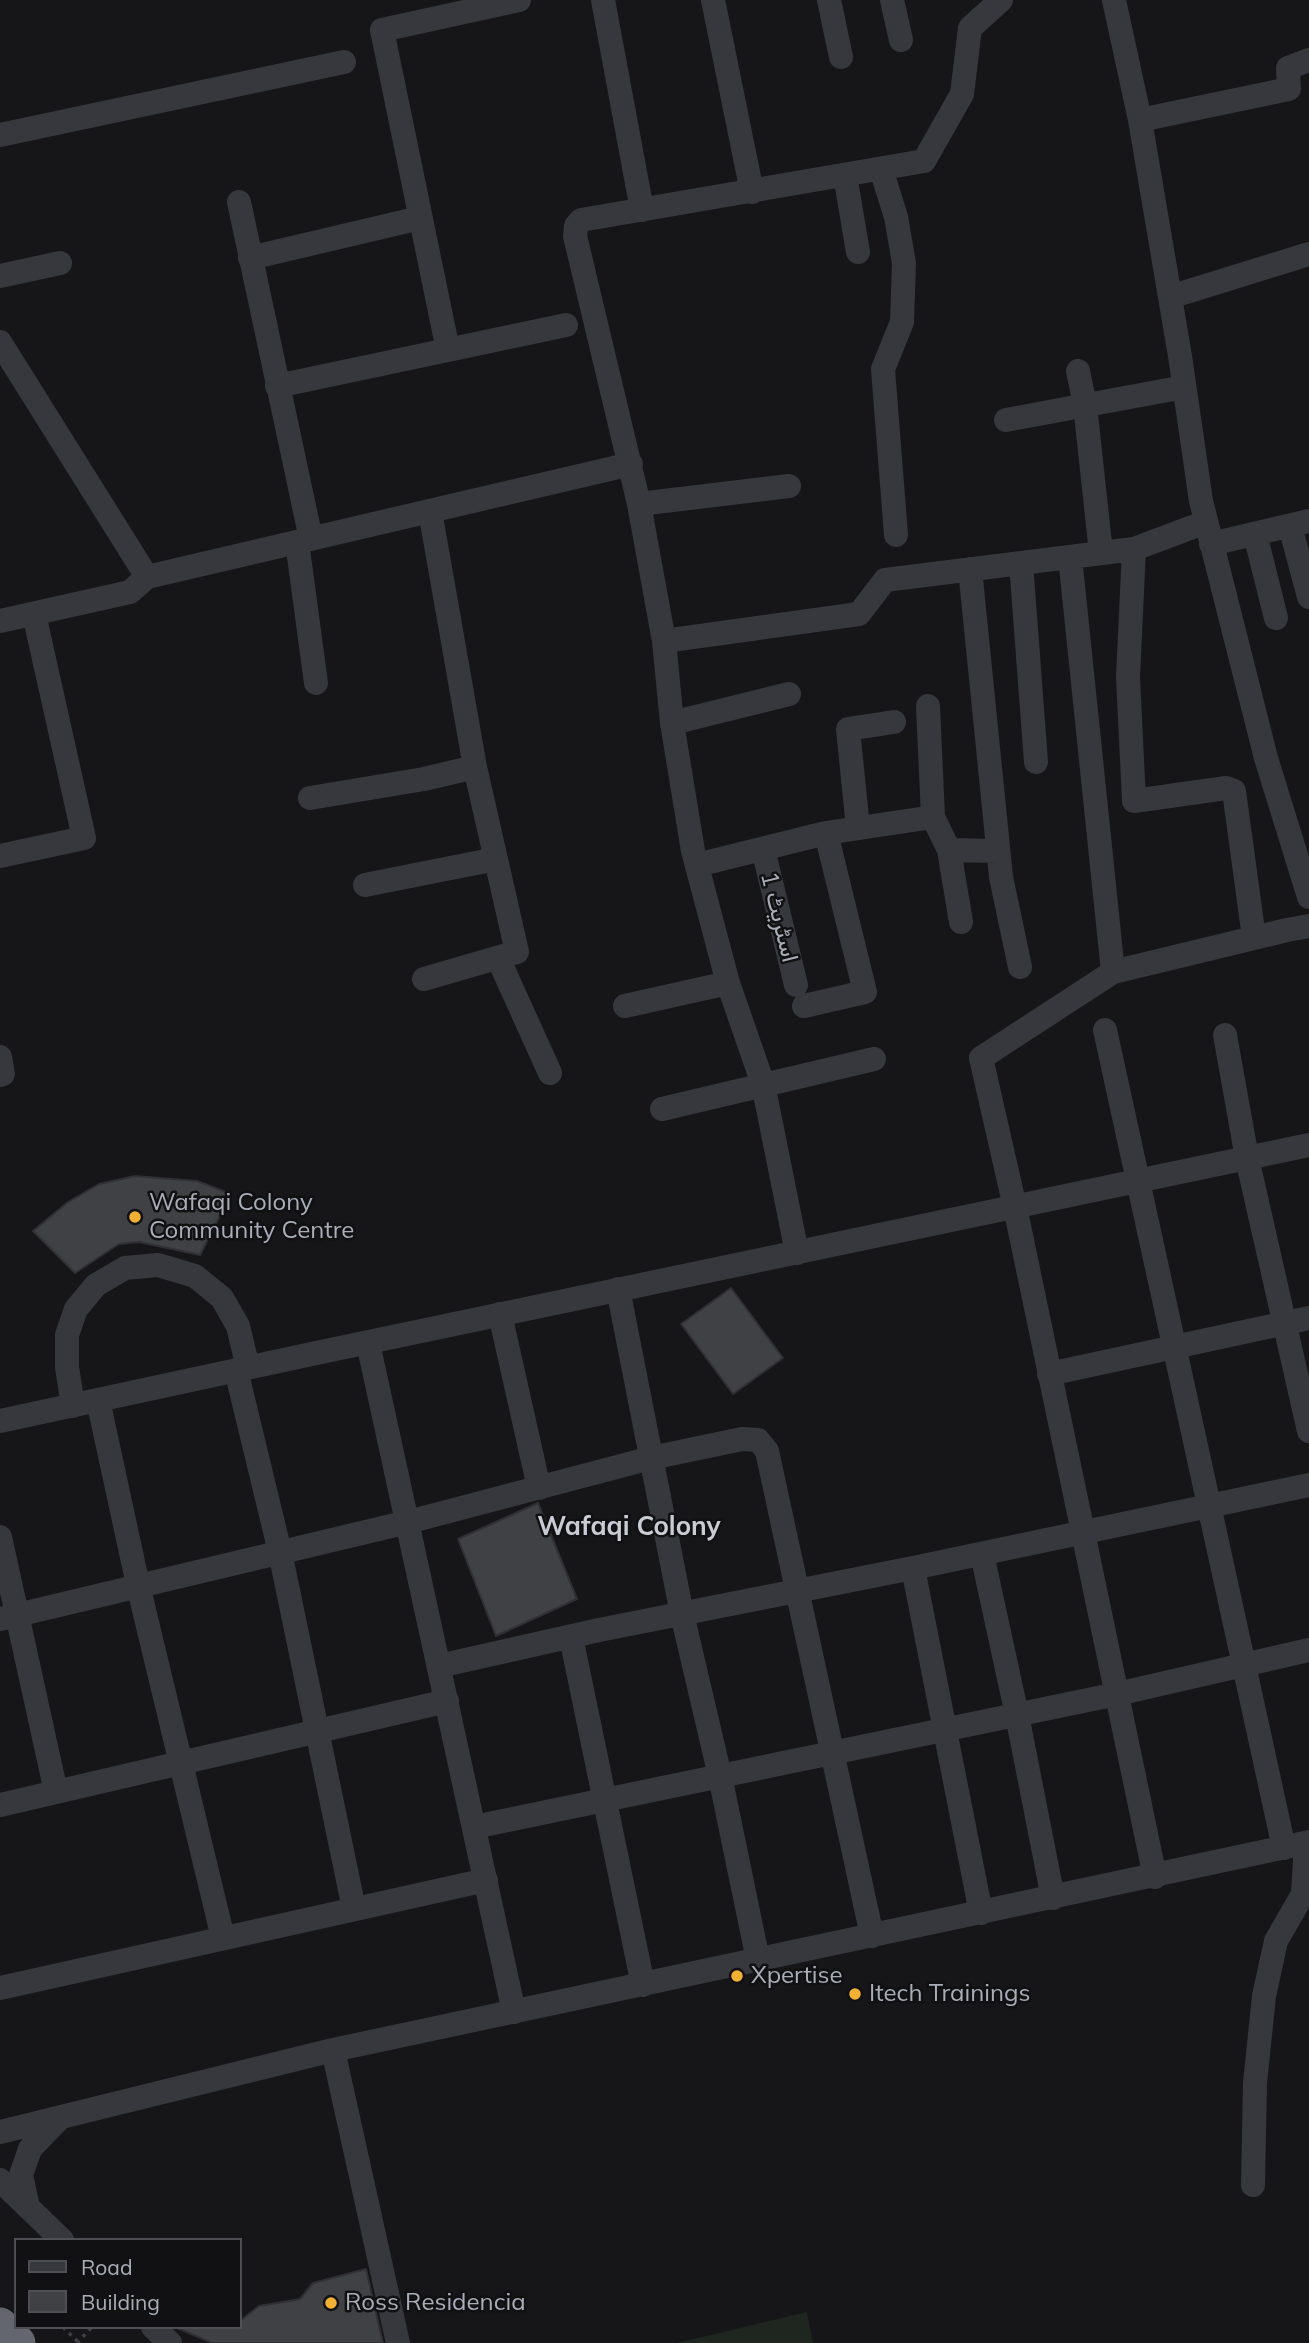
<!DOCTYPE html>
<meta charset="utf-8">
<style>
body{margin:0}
#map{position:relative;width:1309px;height:2343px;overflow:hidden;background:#161618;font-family:Mulish,sans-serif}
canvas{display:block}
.legend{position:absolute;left:14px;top:2238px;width:228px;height:91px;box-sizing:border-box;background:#111113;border:2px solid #4d4f55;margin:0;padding:9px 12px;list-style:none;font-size:21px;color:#a8adb8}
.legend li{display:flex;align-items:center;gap:14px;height:35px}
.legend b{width:35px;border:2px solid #4d4f55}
</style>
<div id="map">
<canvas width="1309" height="2343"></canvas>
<ul class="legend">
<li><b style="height:9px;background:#37383d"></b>Road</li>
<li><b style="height:19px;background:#404145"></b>Building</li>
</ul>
</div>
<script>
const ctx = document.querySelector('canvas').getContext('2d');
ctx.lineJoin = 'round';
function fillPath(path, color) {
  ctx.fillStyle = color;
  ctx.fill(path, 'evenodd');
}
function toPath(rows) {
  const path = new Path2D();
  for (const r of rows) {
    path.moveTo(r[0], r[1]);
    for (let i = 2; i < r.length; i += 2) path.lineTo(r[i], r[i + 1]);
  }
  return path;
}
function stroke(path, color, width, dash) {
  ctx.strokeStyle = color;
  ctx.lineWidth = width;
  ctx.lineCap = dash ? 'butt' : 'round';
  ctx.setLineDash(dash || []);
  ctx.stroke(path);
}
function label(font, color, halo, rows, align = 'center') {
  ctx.font = font + ' Mulish,Vazirmatn,sans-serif';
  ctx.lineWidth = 5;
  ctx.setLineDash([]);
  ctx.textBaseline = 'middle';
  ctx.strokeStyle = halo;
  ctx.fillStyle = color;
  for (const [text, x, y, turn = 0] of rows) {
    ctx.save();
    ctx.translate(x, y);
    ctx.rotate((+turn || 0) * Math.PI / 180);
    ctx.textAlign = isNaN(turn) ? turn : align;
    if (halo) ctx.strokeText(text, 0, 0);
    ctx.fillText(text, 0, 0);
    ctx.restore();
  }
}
const green = toPath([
 [807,2312,813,2343,677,2343]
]);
const building = toPath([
 [135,1176,197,1181,231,1194,200,1255,139,1242,119,1244,75,1273,33,1231,68,1202,99,1184,135,1176],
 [731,1288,783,1358,733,1394,681,1324,731,1288],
 [538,1503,577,1599,496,1636,458,1539,538,1503],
 [366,2269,383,2343,212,2343,175,2327,240,2327,240,2321,259,2306,300,2299,313,2283,366,2269]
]);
const path = toPath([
 [63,2327,78,2342],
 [77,2343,92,2327]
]);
const minor = toPath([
 [603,0,642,210],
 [713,0,752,192],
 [829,0,841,57],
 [892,0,901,40],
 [1114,0,1140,120,1180,356,1201,501,1266,758,1309,897],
 [1140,120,1289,89,1288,68,1309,60],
 [0,135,344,62],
 [881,169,896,217,904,263,902,322,883,369,896,535],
 [845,175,858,252],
 [239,202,311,539],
 [250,258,420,218],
 [0,276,60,263],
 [1170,297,1309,254],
 [0,342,147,577],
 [448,350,382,30,519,0],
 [1078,371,1085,405,1101,553],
 [277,386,566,325],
 [1006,420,1184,387],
 [639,504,789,486],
 [1290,526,1309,597],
 [1255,534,1276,618],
 [297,542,316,683],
 [1211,544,1309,521],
 [1134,549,1128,677,1134,801,1226,788,1234,791,1254,938],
 [1070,557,1113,972],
 [1021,563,1036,762],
 [970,569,1001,877,1020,967],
 [0,621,130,592,147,577,631,464],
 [664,641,859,614,885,580,1134,549,1206,522],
 [928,706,933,817],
 [672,723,789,694],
 [310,798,424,779,475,767],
 [858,828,848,729,894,722],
 [763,849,796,985],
 [949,850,998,851],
 [0,856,84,838,34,614],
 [697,865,826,833,933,817,949,850,961,922],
 [365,885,496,859],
 [498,958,550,1073],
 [424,979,517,952,475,767,430,511],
 [625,1006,728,983],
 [804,1006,865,992,826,833],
 [1105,1030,1284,1848],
 [1225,1035,1247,1158,1309,1431],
 [0,1057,3,1074,0,1075],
 [662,1109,874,1059],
 [797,1253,763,1084,728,983,693,851,672,723,664,641,639,504,575,236,576,226,581,220,924,161,962,94,970,28,1001,0],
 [618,1289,682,1614,720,1776,758,1960],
 [500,1314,539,1488],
 [368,1343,514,2012],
 [236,1370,280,1552,354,1909],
 [1049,1374,1309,1318],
 [98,1400,138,1585,223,1938],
 [73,1406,67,1367,67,1335,76,1309,96,1285,125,1268,158,1265,195,1276,222,1298,238,1326,248,1368],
 [0,1421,321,1352,1309,1145],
 [0,1537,56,1792],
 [982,1554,1017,1715,1053,1898],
 [913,1568,981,1913],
 [0,1619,408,1522,651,1458,742,1439,758,1440,767,1451,872,1936],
 [571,1637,643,1985],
 [439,1666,599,1630,913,1568,1309,1485],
 [0,1805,447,1701],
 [474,1827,1117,1694,1309,1650],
 [1155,1877,1015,1207,981,1058,1113,972,1287,930,1309,926],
 [0,1988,486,1880],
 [333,2050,398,2343],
 [0,2132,333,2050,1309,1842],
 [0,2180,62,2240],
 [1253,2185,1255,2083,1264,1996,1276,1941,1303,1894,1306,1843],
 [28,2207,21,2175,30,2149,60,2118],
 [153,2327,170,2343]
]);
const highway = toPath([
 [0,2326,17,2343]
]);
const markers = [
 [135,1217,7,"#f2b134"],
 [737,1976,7,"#f2b134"],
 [855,1994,7,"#f2b134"],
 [331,2303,7,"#f2b134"]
];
const streetNames = [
 ["اسٹریٹ 1",779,917,76]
];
const poiNames = [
 ["Wafaqi Colony",149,1203],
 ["Community Centre",149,1231],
 ["Xpertise",751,1976],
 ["Itech Trainings",869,1994],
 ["Ross Residencia",345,2303]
];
const neighbourhoodNames = [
 ["Wafaqi Colony",629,1527]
];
fillPath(green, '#1e261f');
fillPath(building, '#404145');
stroke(building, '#303034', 2);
stroke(path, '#3d3f44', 3.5, [3.5, 5]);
stroke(minor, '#37383d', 24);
stroke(highway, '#63666e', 37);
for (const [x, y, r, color] of markers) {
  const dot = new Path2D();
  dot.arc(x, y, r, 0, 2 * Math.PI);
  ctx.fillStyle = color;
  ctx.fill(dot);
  stroke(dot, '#111113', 2.5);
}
label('24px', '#a8adb8', '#111113', streetNames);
label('24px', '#a8adb8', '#111113', poiNames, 'left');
label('bold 26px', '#c9ccd4', '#111113', neighbourhoodNames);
</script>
